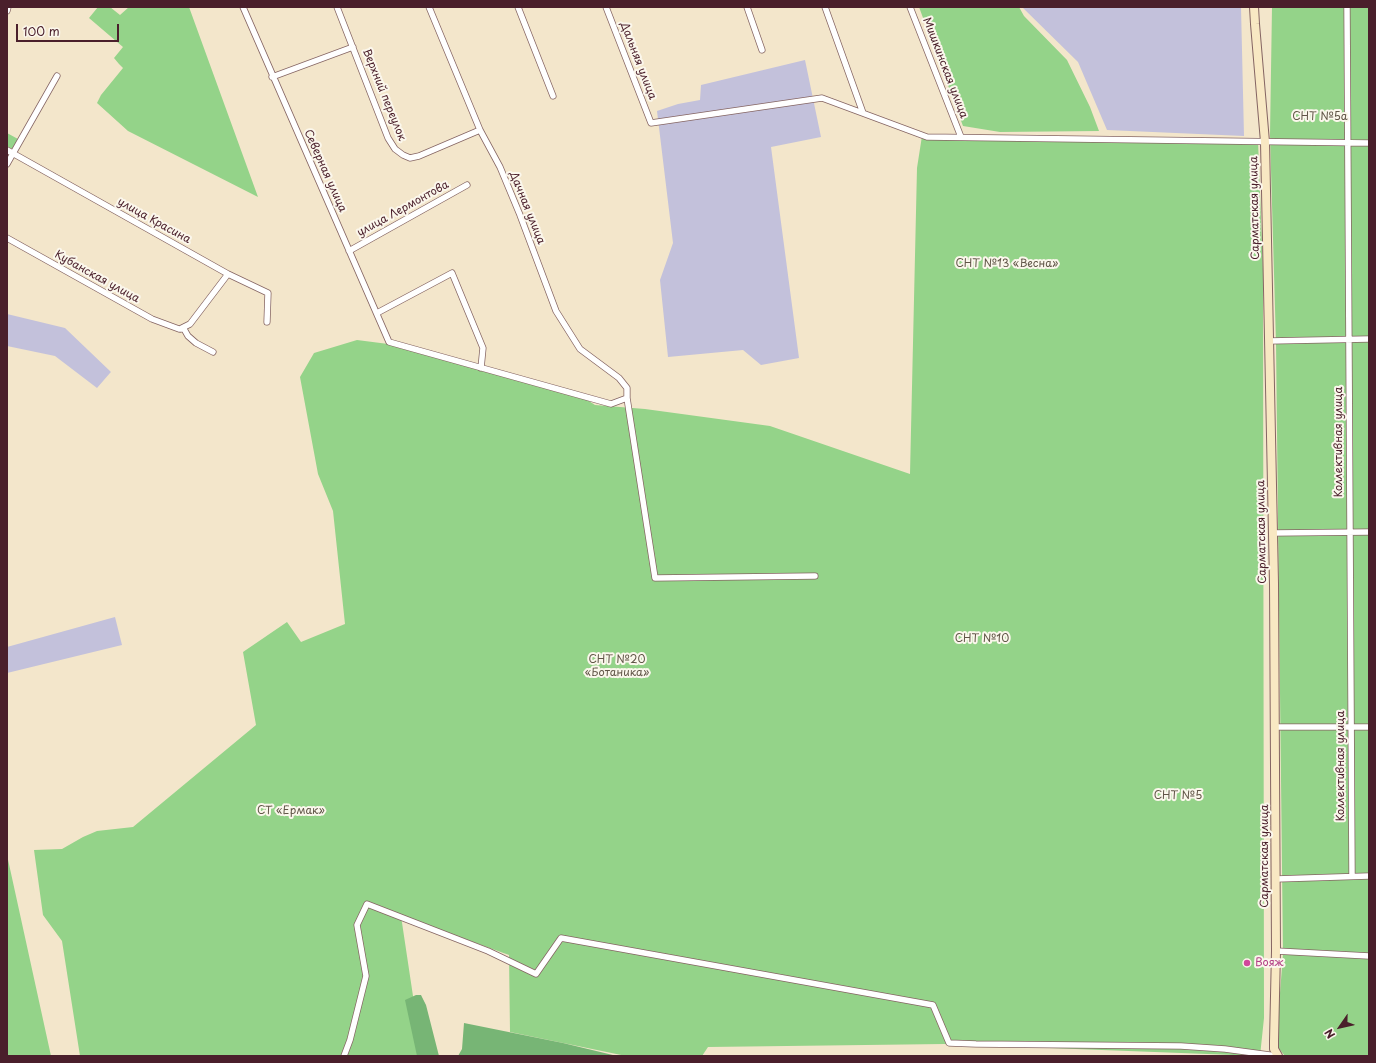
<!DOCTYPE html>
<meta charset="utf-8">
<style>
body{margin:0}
#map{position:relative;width:1376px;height:1063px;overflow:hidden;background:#f3e6cb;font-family:"Playpen Sans",sans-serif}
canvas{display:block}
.frame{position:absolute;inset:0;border:8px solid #4a1f2b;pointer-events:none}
.north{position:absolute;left:1320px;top:1007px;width:40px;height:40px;-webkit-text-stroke:3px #fbf7ec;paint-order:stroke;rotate:236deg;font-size:11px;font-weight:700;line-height:16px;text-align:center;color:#4a1f2b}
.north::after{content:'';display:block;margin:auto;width:14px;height:18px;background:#4a1f2b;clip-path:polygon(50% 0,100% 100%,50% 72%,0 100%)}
.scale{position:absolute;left:16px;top:24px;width:103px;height:18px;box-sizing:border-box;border:2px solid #4a1f2b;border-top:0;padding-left:5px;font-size:12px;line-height:14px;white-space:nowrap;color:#4a1f2b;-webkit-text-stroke:3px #fbf7ec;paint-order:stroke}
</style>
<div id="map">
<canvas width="1376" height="1063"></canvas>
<div class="frame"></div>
<div class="north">N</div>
<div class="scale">100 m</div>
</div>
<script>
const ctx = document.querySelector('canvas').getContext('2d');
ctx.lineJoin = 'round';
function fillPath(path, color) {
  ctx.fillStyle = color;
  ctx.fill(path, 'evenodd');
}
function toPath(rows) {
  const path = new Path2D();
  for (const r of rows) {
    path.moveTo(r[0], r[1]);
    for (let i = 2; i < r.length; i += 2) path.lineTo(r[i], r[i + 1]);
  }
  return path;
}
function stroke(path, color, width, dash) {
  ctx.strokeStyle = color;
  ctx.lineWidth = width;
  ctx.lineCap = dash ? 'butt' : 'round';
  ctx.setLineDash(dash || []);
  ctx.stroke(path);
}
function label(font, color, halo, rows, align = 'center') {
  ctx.font = font + ' "Playpen Sans",sans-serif';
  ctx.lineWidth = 4;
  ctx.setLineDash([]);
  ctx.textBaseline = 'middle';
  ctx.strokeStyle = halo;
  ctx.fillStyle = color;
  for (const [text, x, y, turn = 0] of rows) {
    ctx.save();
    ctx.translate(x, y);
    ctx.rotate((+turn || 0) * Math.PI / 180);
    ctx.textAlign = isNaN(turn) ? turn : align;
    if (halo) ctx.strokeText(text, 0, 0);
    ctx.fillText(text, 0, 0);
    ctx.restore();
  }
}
const industrial = toPath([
 [1022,7,1241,7,1244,136,1107,130,1078,62],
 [805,60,821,137,771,147,799,358,761,365,743,350,668,357,660,280,673,243,657,111,678,104,700,100,701,85],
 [7,314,65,328,111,372,110,373,97,388,55,356,7,346],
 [115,617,122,645,7,673,7,647]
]);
const green = toPath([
 [98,7,110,7,120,15,129,7,189,7,258,197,128,131,97,103,101,95,123,68,119,64,114,58,123,47,89,18],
 [919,7,1019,7,1024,16,1067,60,1090,107,1099,131,1000,132,963,126],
 [1272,7,1369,7,1369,1056,1285,1056,1276,1045,1283,954,1276,343,1270,135],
 [7,133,18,139,12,149,7,146],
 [922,136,1258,141,1263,270,1264,1018,1260,1056,944,1044,708,1047,702,1056,626,1056,510,1032,509,955,401,916,422,1056,80,1056,62,941,43,915,34,850,62,849,83,837,97,831,133,827,256,725,243,652,287,622,301,642,345,624,333,511,318,474,300,377,314,353,357,340,396,345,572,390,595,405,645,409,770,426,910,474,917,168],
 [7,855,51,1056,7,1056]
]);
const forest = toPath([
 [416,995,421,995,426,1005,439,1056,417,1056,405,1000],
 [464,1023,563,1043,617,1056,458,1056,462,1049]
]);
const minor = toPath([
 [243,7,389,342,611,404,627,398],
 [337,7,388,138,395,149,403,155,410,158,419,156,480,130],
 [429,7,480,130,500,167,520,215,556,311,580,349,619,378,627,388,627,398,655,578,815,576],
 [518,7,553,96],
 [606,7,651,123,822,98,927,137,1369,143],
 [747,7,762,50],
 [825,7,863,113],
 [910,7,961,137],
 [1347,7,1352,876],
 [7,11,8,7],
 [272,77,353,47],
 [7,150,228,274,268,293,267,322],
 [7,164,57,76],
 [7,238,152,319,179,329,184,329,188,336,196,343,213,352],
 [349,251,467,185],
 [377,313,452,273,483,348,481,368],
 [180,329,190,324,228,274],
 [1269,341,1369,339],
 [1273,533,1369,532],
 [1275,727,1369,727],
 [1276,879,1369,876],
 [1276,951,1369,956],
 [344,1056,350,1040,366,976,357,925,367,904,488,951,536,974,561,938,933,1005,949,1043,976,1044,1181,1046,1225,1049,1277,1056]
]);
const secondary = toPath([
 [1254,7,1255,24,1265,142,1274,583,1276,951,1274,1041,1274,1049,1278,1056]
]);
const markers = [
 [1247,963,4,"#d1479c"]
];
const streetNames = [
 ["Дальняя улица",638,61,69],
 ["Мишкинская улица",945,68,69],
 ["Верхний переулок",384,95,68],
 ["Северная улица",325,171,66],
 ["Дачная улица",527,208,68],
 ["Сарматская улица",1255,208,-91],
 ["улица Лермонтова",403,209,-29],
 ["улица Красина",154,221,29],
 ["Кубанская улица",97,277,29],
 ["Коллективная улица",1339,442,-90],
 ["Сарматская улица",1262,532,-91],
 ["Коллективная улица",1341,766,-90],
 ["Сарматская улица",1265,856,-90]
];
const parkNames = [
 ["СНТ №5а",1320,117],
 ["СНТ №13 «Весна»",1007,264],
 ["СНТ №10",982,639],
 ["СНТ №20",617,660],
 ["«Ботаника»",617,673],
 ["СНТ №5",1178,796],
 ["СТ «Ермак»",291,811]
];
const hotelNames = [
 ["Вояж",1255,963]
];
fillPath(industrial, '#c3c1db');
fillPath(green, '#94d389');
fillPath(forest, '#77b575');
stroke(minor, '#856563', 7);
stroke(secondary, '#856563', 10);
stroke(minor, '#fff', 5.5);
stroke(secondary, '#f8e8c3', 8);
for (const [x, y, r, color] of markers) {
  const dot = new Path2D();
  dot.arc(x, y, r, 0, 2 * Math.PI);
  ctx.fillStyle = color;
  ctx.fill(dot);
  stroke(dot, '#fbf7ec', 1.5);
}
label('11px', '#4a1f2b', '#fbf7ec', streetNames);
label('11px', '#605547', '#fbf7ec', parkNames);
label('11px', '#b23c85', '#fbf7ec', hotelNames, 'left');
</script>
